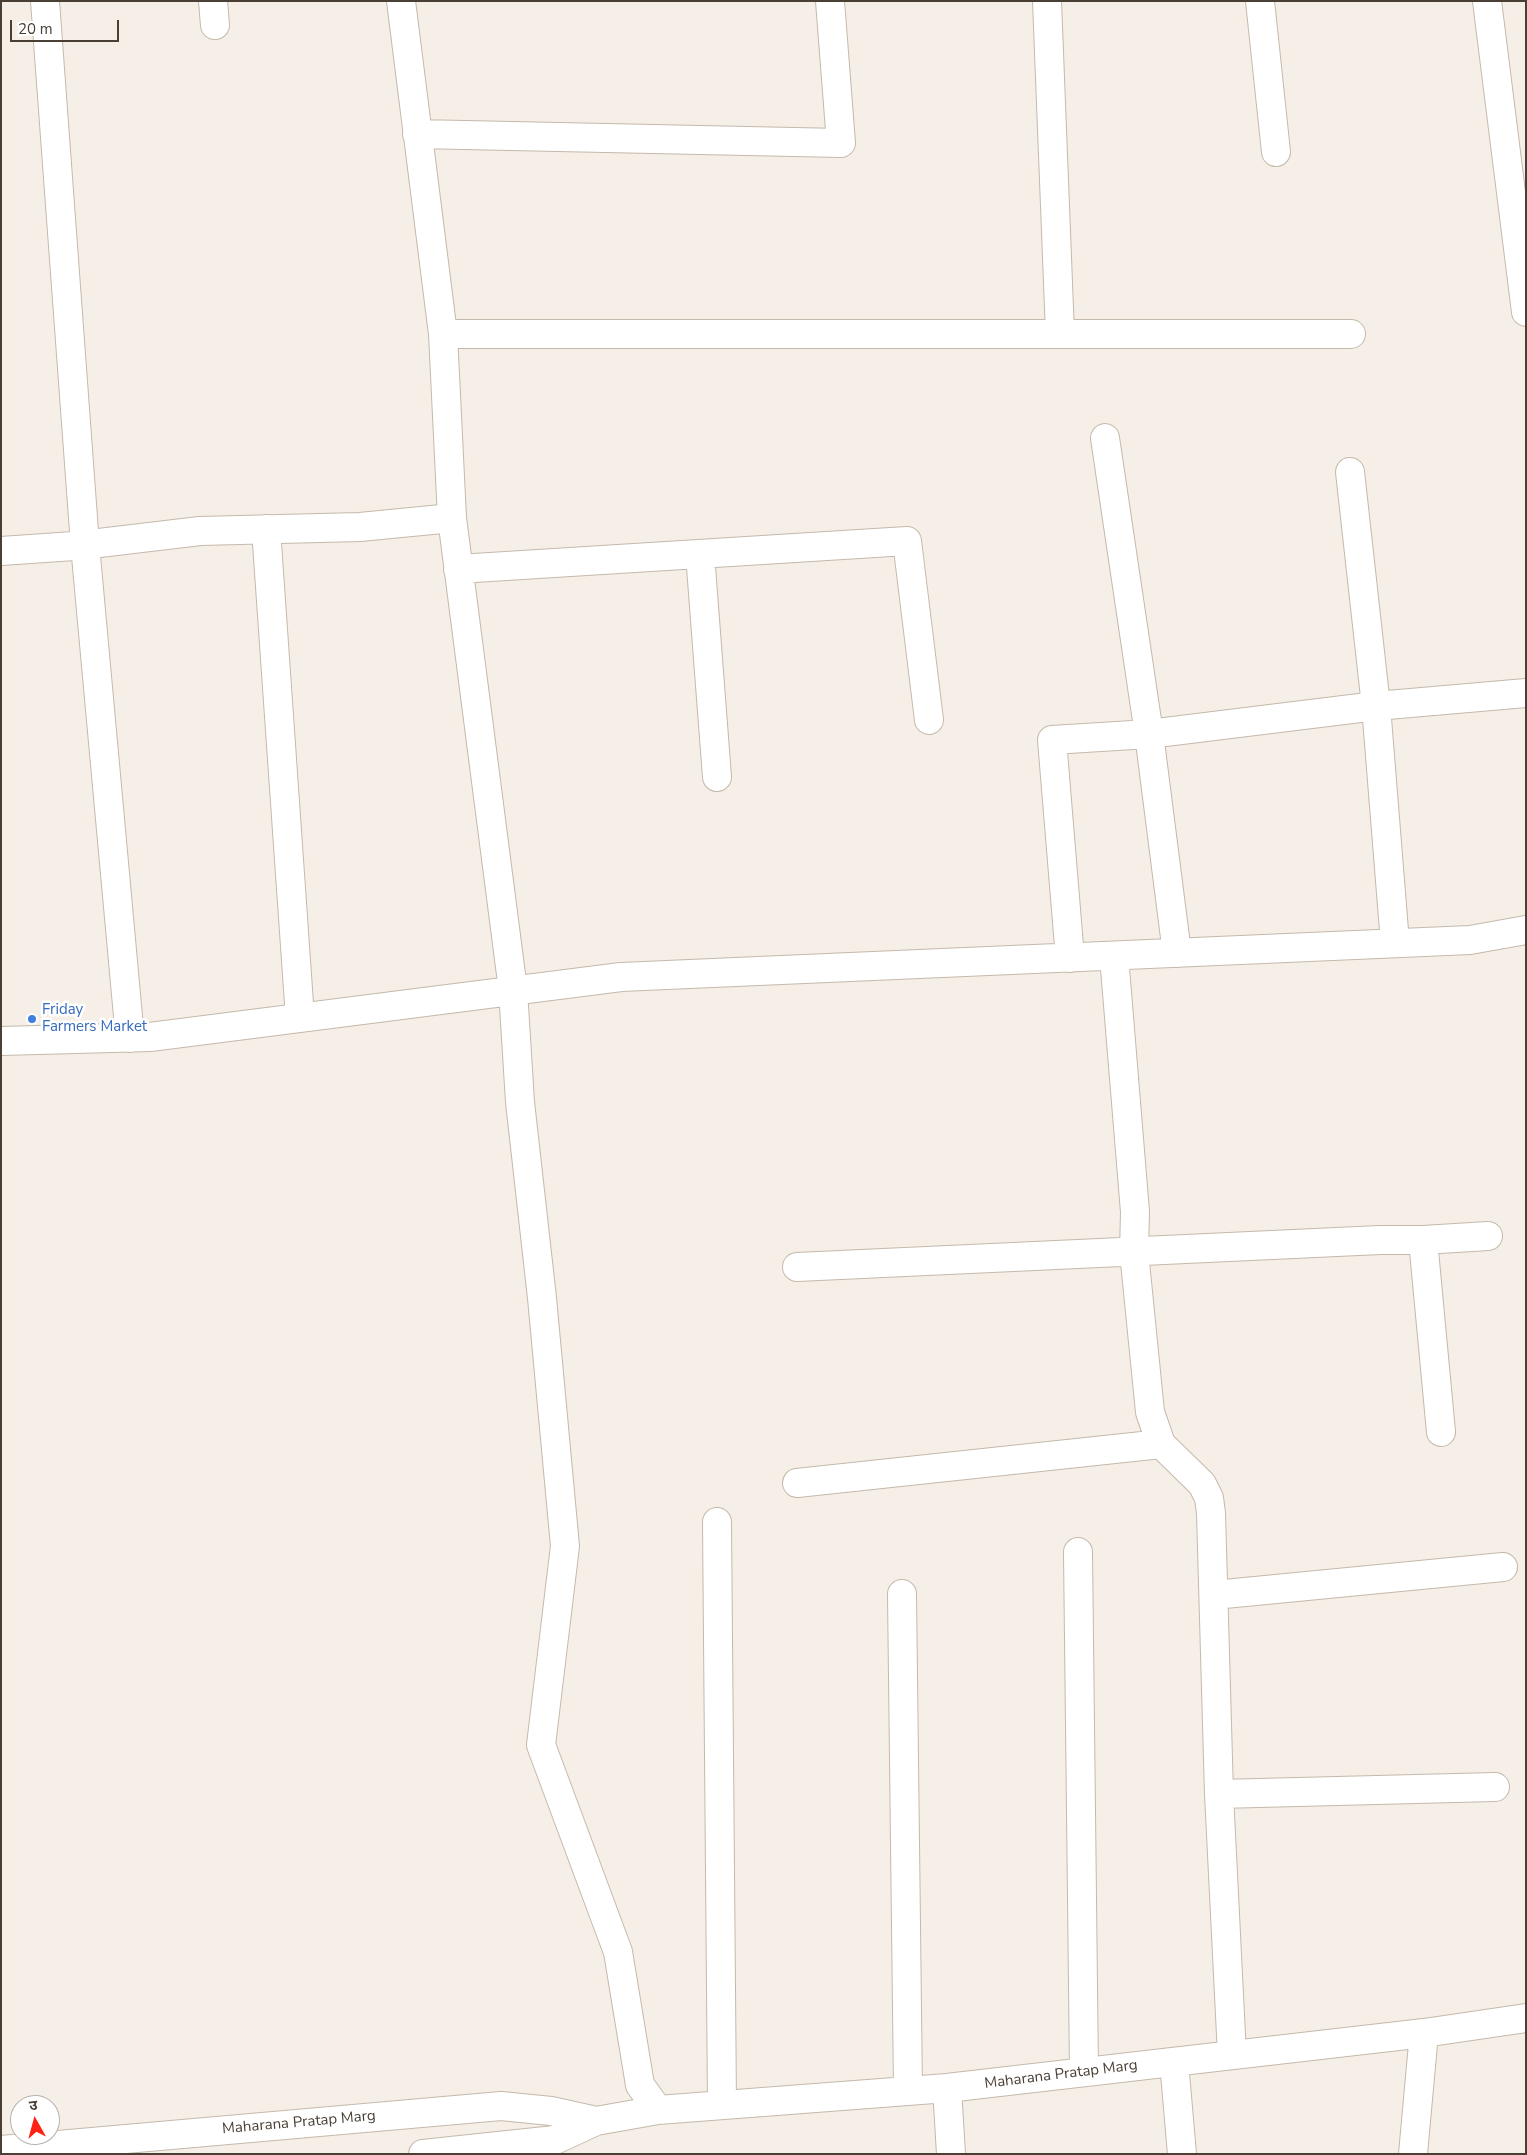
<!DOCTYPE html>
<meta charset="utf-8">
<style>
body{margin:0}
#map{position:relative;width:1527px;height:2155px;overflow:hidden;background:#f5efe7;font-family:"Nunito Sans","Noto Sans Devanagari",sans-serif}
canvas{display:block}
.frame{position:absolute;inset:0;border:2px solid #493f35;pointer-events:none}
.north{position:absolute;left:10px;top:2095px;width:50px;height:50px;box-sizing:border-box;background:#fff;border:1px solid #b6b2ae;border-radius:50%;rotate:353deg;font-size:14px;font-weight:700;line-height:20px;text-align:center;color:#493f35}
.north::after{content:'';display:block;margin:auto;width:18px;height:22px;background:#ff2114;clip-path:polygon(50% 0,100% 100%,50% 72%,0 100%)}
.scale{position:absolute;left:10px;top:20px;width:109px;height:22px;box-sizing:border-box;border:2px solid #493f35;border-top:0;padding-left:6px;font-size:15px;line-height:18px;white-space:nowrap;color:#493f35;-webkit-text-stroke:4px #fff;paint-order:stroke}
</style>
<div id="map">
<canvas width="1527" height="2155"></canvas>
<div class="frame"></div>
<div class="north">उ</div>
<div class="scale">20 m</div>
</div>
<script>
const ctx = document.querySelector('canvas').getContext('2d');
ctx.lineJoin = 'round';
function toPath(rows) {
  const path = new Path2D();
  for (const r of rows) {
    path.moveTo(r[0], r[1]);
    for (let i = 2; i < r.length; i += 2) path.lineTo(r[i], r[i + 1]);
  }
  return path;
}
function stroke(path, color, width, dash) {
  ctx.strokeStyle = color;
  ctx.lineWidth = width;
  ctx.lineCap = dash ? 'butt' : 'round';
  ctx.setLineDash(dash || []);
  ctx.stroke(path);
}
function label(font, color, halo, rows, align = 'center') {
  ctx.font = font + ' "Nunito Sans",sans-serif';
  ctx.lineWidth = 5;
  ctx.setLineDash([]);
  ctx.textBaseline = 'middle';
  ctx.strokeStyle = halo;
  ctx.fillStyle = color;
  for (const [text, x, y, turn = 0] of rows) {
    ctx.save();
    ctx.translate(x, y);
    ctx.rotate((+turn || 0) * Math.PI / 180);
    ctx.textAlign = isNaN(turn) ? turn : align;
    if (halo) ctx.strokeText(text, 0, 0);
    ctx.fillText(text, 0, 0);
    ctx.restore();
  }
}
const minor = toPath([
 [45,1,85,545,130,1038],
 [213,1,215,25],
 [401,1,443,334,452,518,513,990,520,1102,542,1298,565,1546,541,1745,618,1952,640,2085,658,2110],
 [1047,1,1060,334],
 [1260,1,1276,152],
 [1487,1,1526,312],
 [417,134,841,143,830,1],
 [443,334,1351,334],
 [1105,438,1149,734,1177,953],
 [1350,472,1376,706,1395,943],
 [266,529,300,1018],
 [1,551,74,546,200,531,360,527,452,518],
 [700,554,717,777],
 [458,569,907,541,929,720],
 [1114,956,1135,1212,1134,1252,1150,1412,1161,1444,1202,1484,1209,1498,1211,1513,1219,1794,1232,2055],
 [1070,958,1052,740,1149,734,1376,706,1526,693],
 [1,1041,150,1037,621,977,1470,940,1526,930],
 [1423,1240,1441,1432],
 [797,1267,1380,1240,1423,1240,1488,1236],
 [797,1483,1161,1444],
 [717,1522,722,2105],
 [1078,1552,1084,2072],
 [902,1594,908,2091],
 [1214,1595,1503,1567],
 [1219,1794,1495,1787],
 [1174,2062,1182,2154],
 [947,2088,951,2154],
 [1,2150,501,2106,551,2111,596,2121],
 [423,2154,555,2140,596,2121,658,2110,947,2088,1424,2033,1526,2018],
 [1413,2154,1424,2033]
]);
const markers = [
 [32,1019,5,"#3f7fe0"]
];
const shopNames = [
 ["Friday",42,1010],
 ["Farmers Market",42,1027]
];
const streetNames = [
 ["Maharana Pratap Marg",1061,2075,-7],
 ["Maharana Pratap Marg",299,2123,-5]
];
stroke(minor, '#c5b9ab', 30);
stroke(minor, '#fff', 28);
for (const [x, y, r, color] of markers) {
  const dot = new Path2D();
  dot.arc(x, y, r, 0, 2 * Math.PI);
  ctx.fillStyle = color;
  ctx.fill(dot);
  stroke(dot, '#fff', 2);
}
label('15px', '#366cbe', '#fff', shopNames, 'left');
label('15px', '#493f35', '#fff', streetNames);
</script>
